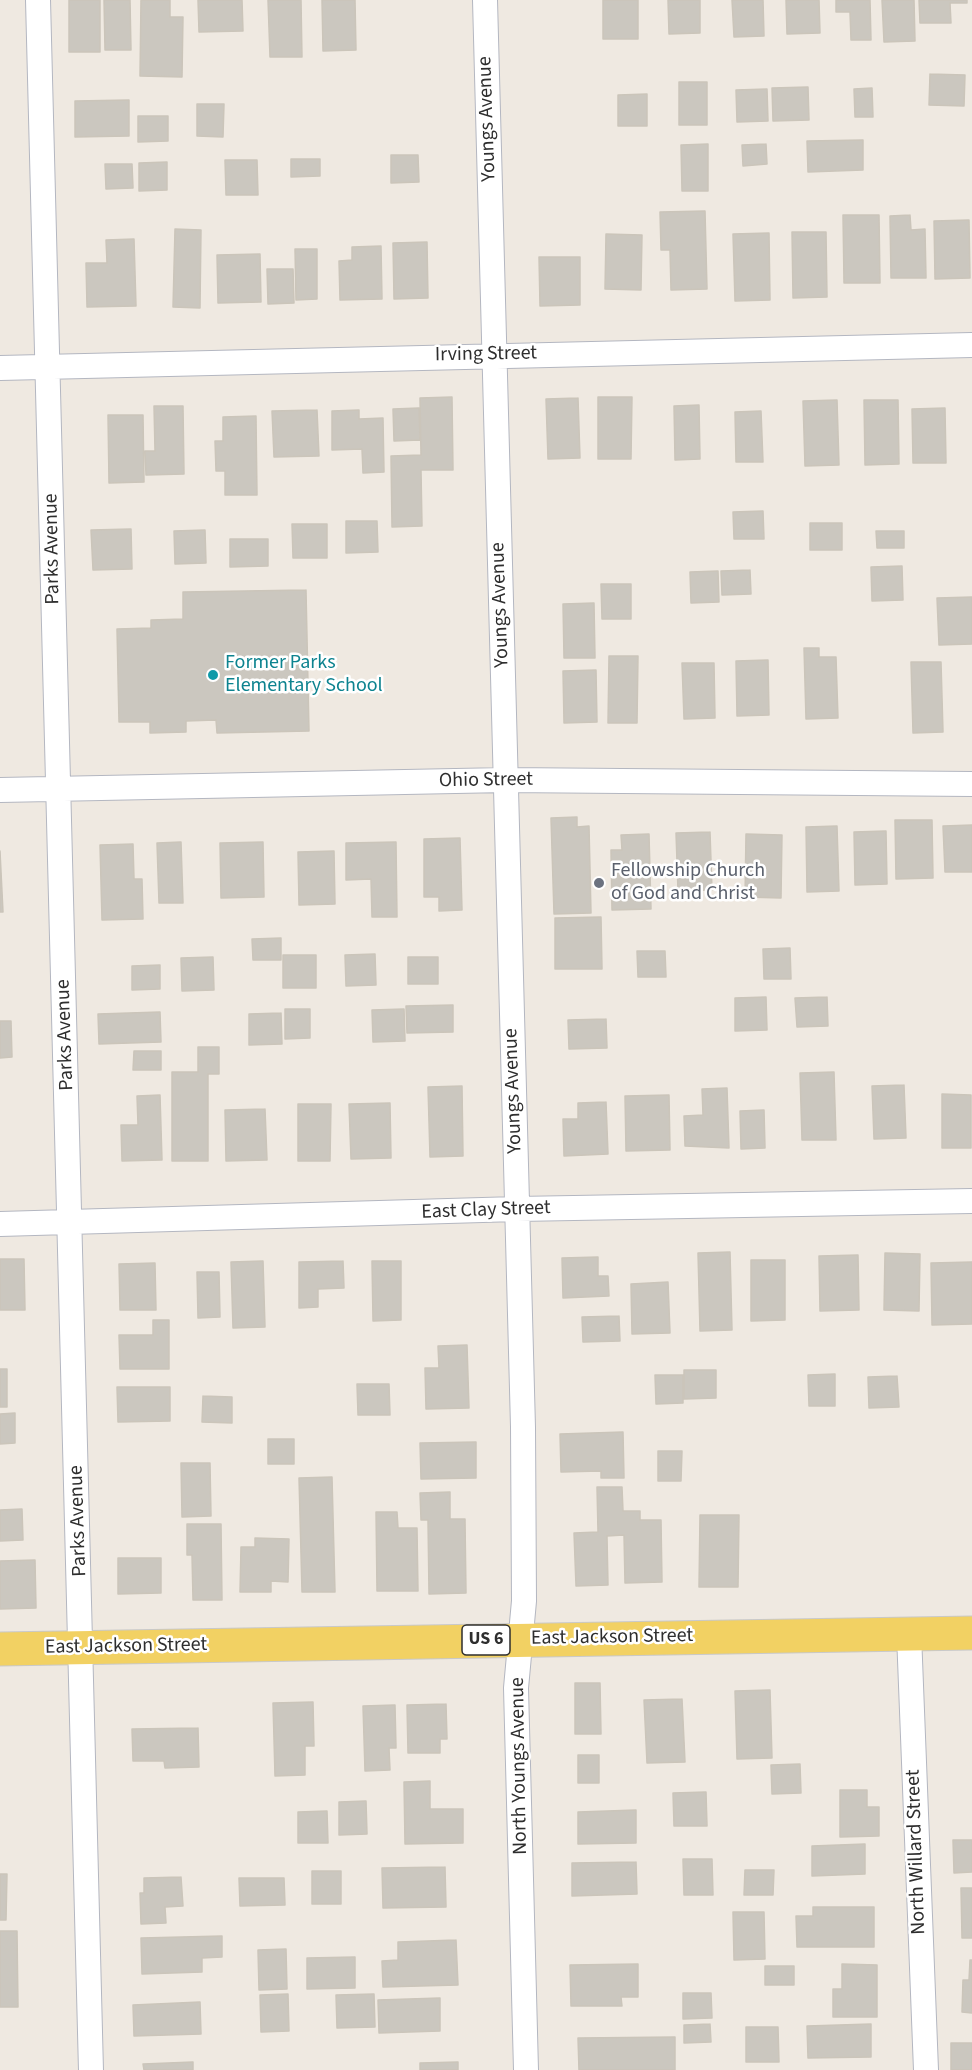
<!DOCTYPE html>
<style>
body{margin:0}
canvas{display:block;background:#efe9e1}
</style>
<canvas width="972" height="2070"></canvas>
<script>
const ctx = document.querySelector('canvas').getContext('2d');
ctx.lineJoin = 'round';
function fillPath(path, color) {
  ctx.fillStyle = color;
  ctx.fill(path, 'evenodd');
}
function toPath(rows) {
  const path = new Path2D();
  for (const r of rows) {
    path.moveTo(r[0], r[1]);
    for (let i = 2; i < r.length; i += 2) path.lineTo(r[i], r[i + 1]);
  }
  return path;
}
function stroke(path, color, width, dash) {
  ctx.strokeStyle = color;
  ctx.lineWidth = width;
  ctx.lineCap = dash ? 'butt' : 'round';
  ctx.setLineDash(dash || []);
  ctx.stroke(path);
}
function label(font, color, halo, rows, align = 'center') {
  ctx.font = font + ' "Source Sans 3",sans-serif';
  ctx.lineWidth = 5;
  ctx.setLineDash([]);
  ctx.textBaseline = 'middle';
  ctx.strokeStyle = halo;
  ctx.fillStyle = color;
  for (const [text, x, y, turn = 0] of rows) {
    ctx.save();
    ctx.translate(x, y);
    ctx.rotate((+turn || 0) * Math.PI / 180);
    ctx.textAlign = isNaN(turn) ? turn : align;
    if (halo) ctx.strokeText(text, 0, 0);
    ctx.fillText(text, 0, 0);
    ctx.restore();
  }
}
const building = toPath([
 [69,0,100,0,100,52,69,52,69,0],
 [104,0,130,0,131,50,105,50,104,0],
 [141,0,170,0,170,17,183,17,182,77,140,76,141,0],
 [198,0,242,0,243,31,199,32,198,0],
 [268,0,301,0,302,57,270,57,268,0],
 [322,0,355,0,356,50,323,51,322,0],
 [603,0,638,0,638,39,603,39,603,0],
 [668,0,700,0,700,33,669,34,668,0],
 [732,0,763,0,764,36,734,37,732,0],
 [786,0,819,0,820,33,787,34,786,0],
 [836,0,870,0,871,40,851,40,850,12,836,12,836,0],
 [882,0,914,0,915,41,884,42,882,0],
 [919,0,967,0,967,3,950,3,951,23,920,23,919,0],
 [930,74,965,75,964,106,929,105,930,74],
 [679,82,707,82,707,125,679,125,679,82],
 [808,87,809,120,773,121,772,88,808,87],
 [872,88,873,117,855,117,854,89,872,88],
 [767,89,768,121,737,122,736,90,767,89],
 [647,94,647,126,618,126,618,95,647,94],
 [129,100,129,136,75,137,75,101,129,100],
 [197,104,224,104,223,137,197,136,197,104],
 [138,116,168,116,168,141,138,142,138,116],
 [863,140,863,170,808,172,807,141,863,140],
 [708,144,708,191,682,191,681,145,708,144],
 [766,144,767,164,743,166,742,145,766,144],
 [391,155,418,155,419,182,391,183,391,155],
 [291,159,320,159,320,176,291,177,291,159],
 [225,160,257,160,258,195,226,195,225,160],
 [167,162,167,190,139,191,139,163,167,162],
 [105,164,132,164,133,188,106,189,105,164],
 [705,211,707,289,671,290,670,250,661,250,660,212,705,211],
 [843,215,879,215,880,283,844,283,843,215],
 [910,215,911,230,925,229,926,278,891,278,890,216,910,215],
 [969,220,970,278,935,279,934,221,969,220],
 [175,229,201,230,200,308,173,307,175,229],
 [792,232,826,232,827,297,793,298,792,232],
 [769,233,770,300,735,301,733,234,769,233],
 [606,234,642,235,641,290,605,289,606,234],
 [134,239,136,306,87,307,86,263,107,263,106,240,134,239],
 [427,242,428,298,394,299,393,243,427,242],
 [381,246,382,299,340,300,339,261,352,260,352,247,381,246],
 [295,249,317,249,317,299,296,300,295,249],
 [260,254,261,302,218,303,217,255,260,254],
 [539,257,580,257,580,305,540,306,539,257],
 [267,269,293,269,294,303,268,304,267,269],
 [452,397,453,470,421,470,422,526,392,527,391,456,421,455,420,398,452,397],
 [598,397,632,397,631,459,598,459,598,397],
 [578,398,580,458,548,459,546,399,578,398],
 [837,400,839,465,805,466,803,401,837,400],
 [864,400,898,400,899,464,865,465,864,400],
 [699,405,700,459,675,460,674,406,699,405],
 [154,406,183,406,184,474,146,475,145,451,155,451,154,406],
 [419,408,420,440,394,441,393,409,419,408],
 [945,408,946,463,913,463,912,409,945,408],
 [317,410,319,456,274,457,272,411,317,410],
 [359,410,359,419,383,418,384,472,363,473,362,449,332,450,332,411,359,410],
 [761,411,763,462,736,462,735,412,761,411],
 [108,415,143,415,144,482,109,483,108,415],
 [256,416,257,495,225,495,225,471,216,471,215,441,223,441,223,417,256,416],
 [763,511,764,539,734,539,733,512,763,511],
 [346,521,377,521,378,552,346,553,346,521],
 [810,523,842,523,842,550,810,550,810,523],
 [292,524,327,524,327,558,293,558,292,524],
 [131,529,132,569,93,570,91,530,131,529],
 [205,530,206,563,175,564,174,531,205,530],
 [876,531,904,531,904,548,877,548,876,531],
 [230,539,268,539,268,566,230,567,230,539],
 [902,566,903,600,872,601,871,567,902,566],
 [750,570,751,594,722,595,721,571,750,570],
 [718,571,719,602,691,603,690,572,718,571],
 [601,584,631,584,631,619,602,619,601,584],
 [306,590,309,731,217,733,216,720,186,721,186,732,150,733,150,722,119,722,117,629,151,628,151,620,183,619,183,592,306,590],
 [972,597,972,644,939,645,937,598,972,597],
 [594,603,595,658,564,658,563,604,594,603],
 [804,648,819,648,819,657,836,657,838,718,806,719,804,648],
 [609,656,638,656,637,723,608,723,609,656],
 [768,660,769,715,737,716,736,661,768,660],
 [911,662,941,662,943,732,913,733,911,662],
 [682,663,714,663,715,718,684,719,682,663],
 [596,670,597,722,564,723,563,671,596,670],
 [577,817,577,827,589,826,591,913,554,914,551,818,577,817],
 [895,820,932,820,933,878,896,879,895,820],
 [972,825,972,872,945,872,943,826,972,825],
 [837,826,839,891,807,892,806,827,837,826],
 [886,831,887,884,855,885,854,832,886,831],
 [710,832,712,890,678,891,676,833,710,832],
 [649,834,651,909,612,910,611,850,622,850,621,835,649,834],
 [746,834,782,835,781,898,745,897,746,834],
 [460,838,462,910,439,911,439,897,424,897,424,839,460,838],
 [181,842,183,903,159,903,157,843,181,842],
 [263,842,264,897,221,898,220,843,263,842],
 [396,842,397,917,372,917,371,879,346,880,346,843,396,842],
 [133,844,134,879,142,879,143,919,102,920,100,845,133,844],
 [0,851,3,912,0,912,0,851],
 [334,851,335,904,299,905,298,852,334,851],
 [601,917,602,969,555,969,555,918,601,917],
 [281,938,281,960,253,960,252,939,281,938],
 [790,948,791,979,764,979,763,949,790,948],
 [637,951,665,951,666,977,638,977,637,951],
 [375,954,376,985,346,986,345,955,375,954],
 [283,955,316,955,316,988,283,988,283,955],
 [213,957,214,990,182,991,181,958,213,957],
 [408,957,438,957,438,984,408,984,408,957],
 [160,965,160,989,132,990,132,966,160,965],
 [766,997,767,1030,735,1031,735,998,766,997],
 [827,997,828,1026,797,1027,795,998,827,997],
 [453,1005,453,1032,407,1033,406,1006,453,1005],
 [285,1009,310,1009,310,1038,285,1039,285,1009],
 [404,1009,405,1041,373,1042,372,1010,404,1009],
 [160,1012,161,1042,99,1044,98,1014,160,1012],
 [281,1013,282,1044,249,1045,249,1014,281,1013],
 [606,1019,607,1048,569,1049,568,1020,606,1019],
 [0,1021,11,1021,12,1057,0,1058,0,1021],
 [198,1047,219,1047,219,1074,208,1074,208,1161,172,1161,172,1072,198,1072,198,1047],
 [134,1051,161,1051,161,1070,133,1070,134,1051],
 [834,1072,836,1140,802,1140,800,1073,834,1072],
 [904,1085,906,1138,874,1139,872,1086,904,1085],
 [462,1086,463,1156,430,1157,428,1087,462,1086],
 [727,1088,729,1148,685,1146,684,1116,703,1115,702,1089,727,1088],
 [942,1094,971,1095,971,1148,942,1148,942,1094],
 [160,1095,162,1160,122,1161,121,1125,138,1125,137,1096,160,1095],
 [669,1095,670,1150,626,1151,625,1096,669,1095],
 [606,1102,608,1154,564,1156,563,1119,578,1119,578,1103,606,1102],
 [390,1103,391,1158,351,1159,349,1104,390,1103],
 [298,1104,331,1104,330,1161,298,1161,298,1104],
 [265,1109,267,1160,226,1161,225,1110,265,1109],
 [764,1110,765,1148,741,1149,740,1111,764,1110],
 [730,1252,732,1330,700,1331,698,1253,730,1252],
 [885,1253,920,1254,919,1311,884,1310,885,1253],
 [858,1255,859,1310,820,1311,819,1256,858,1255],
 [598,1257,598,1276,608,1276,609,1296,563,1298,562,1258,598,1257],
 [0,1259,24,1259,25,1310,0,1310,0,1259],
 [751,1260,785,1260,785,1320,751,1321,751,1260],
 [263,1261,265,1327,233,1328,231,1262,263,1261],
 [343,1261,344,1288,318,1289,318,1307,299,1308,299,1262,343,1261],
 [372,1261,401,1261,401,1320,373,1321,372,1261],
 [972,1262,972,1324,932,1325,931,1263,972,1262],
 [155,1263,156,1310,120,1310,119,1264,155,1263],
 [197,1272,219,1272,220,1317,198,1318,197,1272],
 [668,1282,670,1333,632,1334,631,1284,668,1282],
 [619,1316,620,1341,583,1342,582,1317,619,1316],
 [153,1320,169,1320,169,1369,120,1369,119,1335,153,1335,153,1320],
 [467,1345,469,1408,426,1409,425,1368,439,1368,438,1346,467,1345],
 [0,1369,7,1369,7,1407,0,1407,0,1369],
 [684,1370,716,1370,716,1398,684,1399,684,1370],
 [835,1374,835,1406,809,1406,808,1375,835,1374],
 [655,1375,683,1375,683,1403,656,1404,655,1375],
 [897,1376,899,1407,869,1408,868,1377,897,1376],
 [357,1384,389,1384,390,1415,358,1415,357,1384],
 [117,1387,170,1387,170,1421,118,1422,117,1387],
 [203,1396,232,1397,232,1423,202,1422,203,1396],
 [15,1413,15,1443,0,1444,0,1414,15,1413],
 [623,1432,624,1478,601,1478,601,1471,561,1472,560,1434,623,1432],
 [268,1439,294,1439,294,1464,268,1464,268,1439],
 [476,1442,476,1478,421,1479,420,1443,476,1442],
 [658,1451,682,1451,681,1481,658,1481,658,1451],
 [181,1463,210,1463,211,1516,182,1517,181,1463],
 [332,1477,335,1592,302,1592,299,1478,332,1477],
 [597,1487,622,1487,623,1511,640,1511,640,1520,661,1520,662,1582,625,1583,624,1535,607,1536,608,1585,576,1586,574,1533,598,1532,597,1487],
 [450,1492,450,1519,465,1519,466,1593,429,1594,428,1520,421,1520,420,1493,450,1492],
 [22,1509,23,1540,0,1541,0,1510,22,1509],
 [376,1512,397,1512,398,1528,417,1528,418,1591,377,1591,376,1512],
 [700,1515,739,1515,738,1587,699,1587,700,1515],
 [187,1524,221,1524,222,1600,193,1600,192,1555,187,1555,187,1524],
 [255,1538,289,1539,288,1582,271,1581,271,1592,240,1592,241,1547,255,1547,255,1538],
 [118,1558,161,1558,161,1593,118,1594,118,1558],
 [35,1560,36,1608,0,1609,0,1561,35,1560],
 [575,1683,600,1683,601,1734,575,1734,575,1683],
 [770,1690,772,1758,737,1759,735,1691,770,1690],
 [682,1699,685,1762,647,1763,644,1700,682,1699],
 [313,1702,314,1746,305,1746,305,1775,275,1776,273,1703,313,1702],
 [446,1704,447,1739,440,1739,440,1753,408,1753,407,1705,446,1704],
 [395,1705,396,1748,389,1748,390,1770,365,1771,363,1706,395,1705],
 [198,1728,199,1767,165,1768,164,1761,133,1761,132,1729,198,1728],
 [578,1755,599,1755,599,1783,578,1783,578,1755],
 [800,1764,801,1793,772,1794,771,1765,800,1764],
 [430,1781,430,1809,463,1809,463,1843,405,1844,404,1782,430,1781],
 [840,1790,867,1790,867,1807,879,1807,879,1836,840,1837,840,1790],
 [706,1792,707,1826,674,1826,673,1793,706,1792],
 [366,1801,367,1834,339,1835,339,1802,366,1801],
 [636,1810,636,1843,578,1844,578,1812,636,1810],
 [327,1811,328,1843,298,1843,298,1812,327,1811],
 [953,1840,972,1840,972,1872,954,1873,953,1840],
 [865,1844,865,1874,812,1876,812,1846,865,1844],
 [683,1859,712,1859,713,1895,684,1895,683,1859],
 [636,1862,637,1894,572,1896,572,1863,636,1862],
 [445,1867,446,1907,383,1908,382,1868,445,1867],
 [745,1870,774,1870,773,1895,744,1895,745,1870],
 [312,1871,341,1871,341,1904,312,1904,312,1871],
 [0,1874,7,1874,6,1920,0,1920,0,1874],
 [181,1877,183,1906,165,1907,166,1923,141,1924,140,1893,144,1893,144,1878,181,1877],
 [239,1878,284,1878,285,1905,240,1906,239,1878],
 [961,1888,972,1888,972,1938,962,1938,961,1888],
 [813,1907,874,1907,874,1947,797,1947,796,1916,813,1916,813,1907],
 [733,1912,764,1912,765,1959,734,1960,733,1912],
 [0,1931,17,1931,18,2007,0,2007,0,1931],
 [222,1936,222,1957,202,1958,202,1972,142,1974,141,1938,222,1936],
 [456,1940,458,1985,383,1987,382,1961,398,1960,398,1942,456,1940],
 [286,1949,287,1989,259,1990,258,1950,286,1949],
 [355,1957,355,1988,307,1989,307,1958,355,1957],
 [970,1960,972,1960,972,2013,962,2012,963,1980,969,1980,970,1960],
 [638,1964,638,1997,621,1997,622,2006,571,2006,570,1965,638,1964],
 [842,1964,877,1965,877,2017,833,2017,833,1989,842,1989,842,1964],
 [765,1966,794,1966,794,1985,765,1985,765,1966],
 [683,1993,711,1993,712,2018,683,2019,683,1993],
 [288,1994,289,2031,261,2032,260,1995,288,1994],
 [374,1994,375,2027,337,2028,336,1995,374,1994],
 [440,1998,440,2031,379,2033,378,2000,440,1998],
 [200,2002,201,2034,134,2036,133,2005,200,2002],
 [710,2024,711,2042,684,2043,684,2025,710,2024],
 [871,2024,871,2057,808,2058,807,2026,871,2024],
 [746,2027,778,2027,779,2062,746,2062,746,2027],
 [675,2037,675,2070,579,2070,578,2038,675,2037],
 [951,2043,972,2043,972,2070,951,2070,951,2043],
 [193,2062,193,2070,144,2070,143,2064,193,2062],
 [458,2062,458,2070,420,2070,420,2063,458,2062]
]);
const minor = toPath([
 [38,0,91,2070],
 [485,0,523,1427,524,1601,516,1688,526,2070],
 [0,368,972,345],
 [0,790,506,780,972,784],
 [0,1224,517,1209,972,1201],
 [909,1634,926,2070]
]);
const primary = toPath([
 [0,1649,972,1633]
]);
const markers = [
 [213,675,6,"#0f9aa8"],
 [599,883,6,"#6b7280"]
];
const shields = [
 [486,1640,48]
];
const shieldNames = [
 ["US 6",486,1640]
];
const streetNames = [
 ["Youngs Avenue",488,119,-92],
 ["Irving Street",486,355,-1],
 ["Parks Avenue",53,549,-91],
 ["Youngs Avenue",501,605,-92],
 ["Ohio Street",486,781,-1],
 ["Parks Avenue",66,1035,-92],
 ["Youngs Avenue",514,1091,-92],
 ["East Clay Street",486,1211,-2],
 ["Parks Avenue",79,1521,-92],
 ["East Jackson Street",612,1638,-1],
 ["East Jackson Street",126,1647,-1],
 ["North Youngs Avenue",520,1766,-91],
 ["North Willard Street",917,1852,-92]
];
const cultureNames = [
 ["Former Parks",225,664],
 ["Elementary School",225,687]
];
const worshipNames = [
 ["Fellowship Church",611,872],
 ["of God and Christ",611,895]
];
fillPath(building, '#cbc7bf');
stroke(building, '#cbc5ba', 1.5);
stroke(minor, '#b4b7c1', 26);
stroke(primary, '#c9c9c9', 35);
stroke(minor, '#fff', 24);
stroke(primary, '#f2d163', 33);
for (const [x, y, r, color] of markers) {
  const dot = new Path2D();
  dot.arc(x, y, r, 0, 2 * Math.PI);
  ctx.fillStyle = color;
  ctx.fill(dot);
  stroke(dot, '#fff', 2);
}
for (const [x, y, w] of shields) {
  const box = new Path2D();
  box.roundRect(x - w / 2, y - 15, w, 30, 4.5);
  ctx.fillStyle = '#fff';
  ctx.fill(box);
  stroke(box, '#2e2e2e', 1.5);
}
label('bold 18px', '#2e2e2e', null, shieldNames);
label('20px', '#2e2e2e', '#fff', streetNames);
label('20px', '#0d838f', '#fff', cultureNames, 'left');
label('20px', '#5b616d', '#fff', worshipNames, 'left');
</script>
